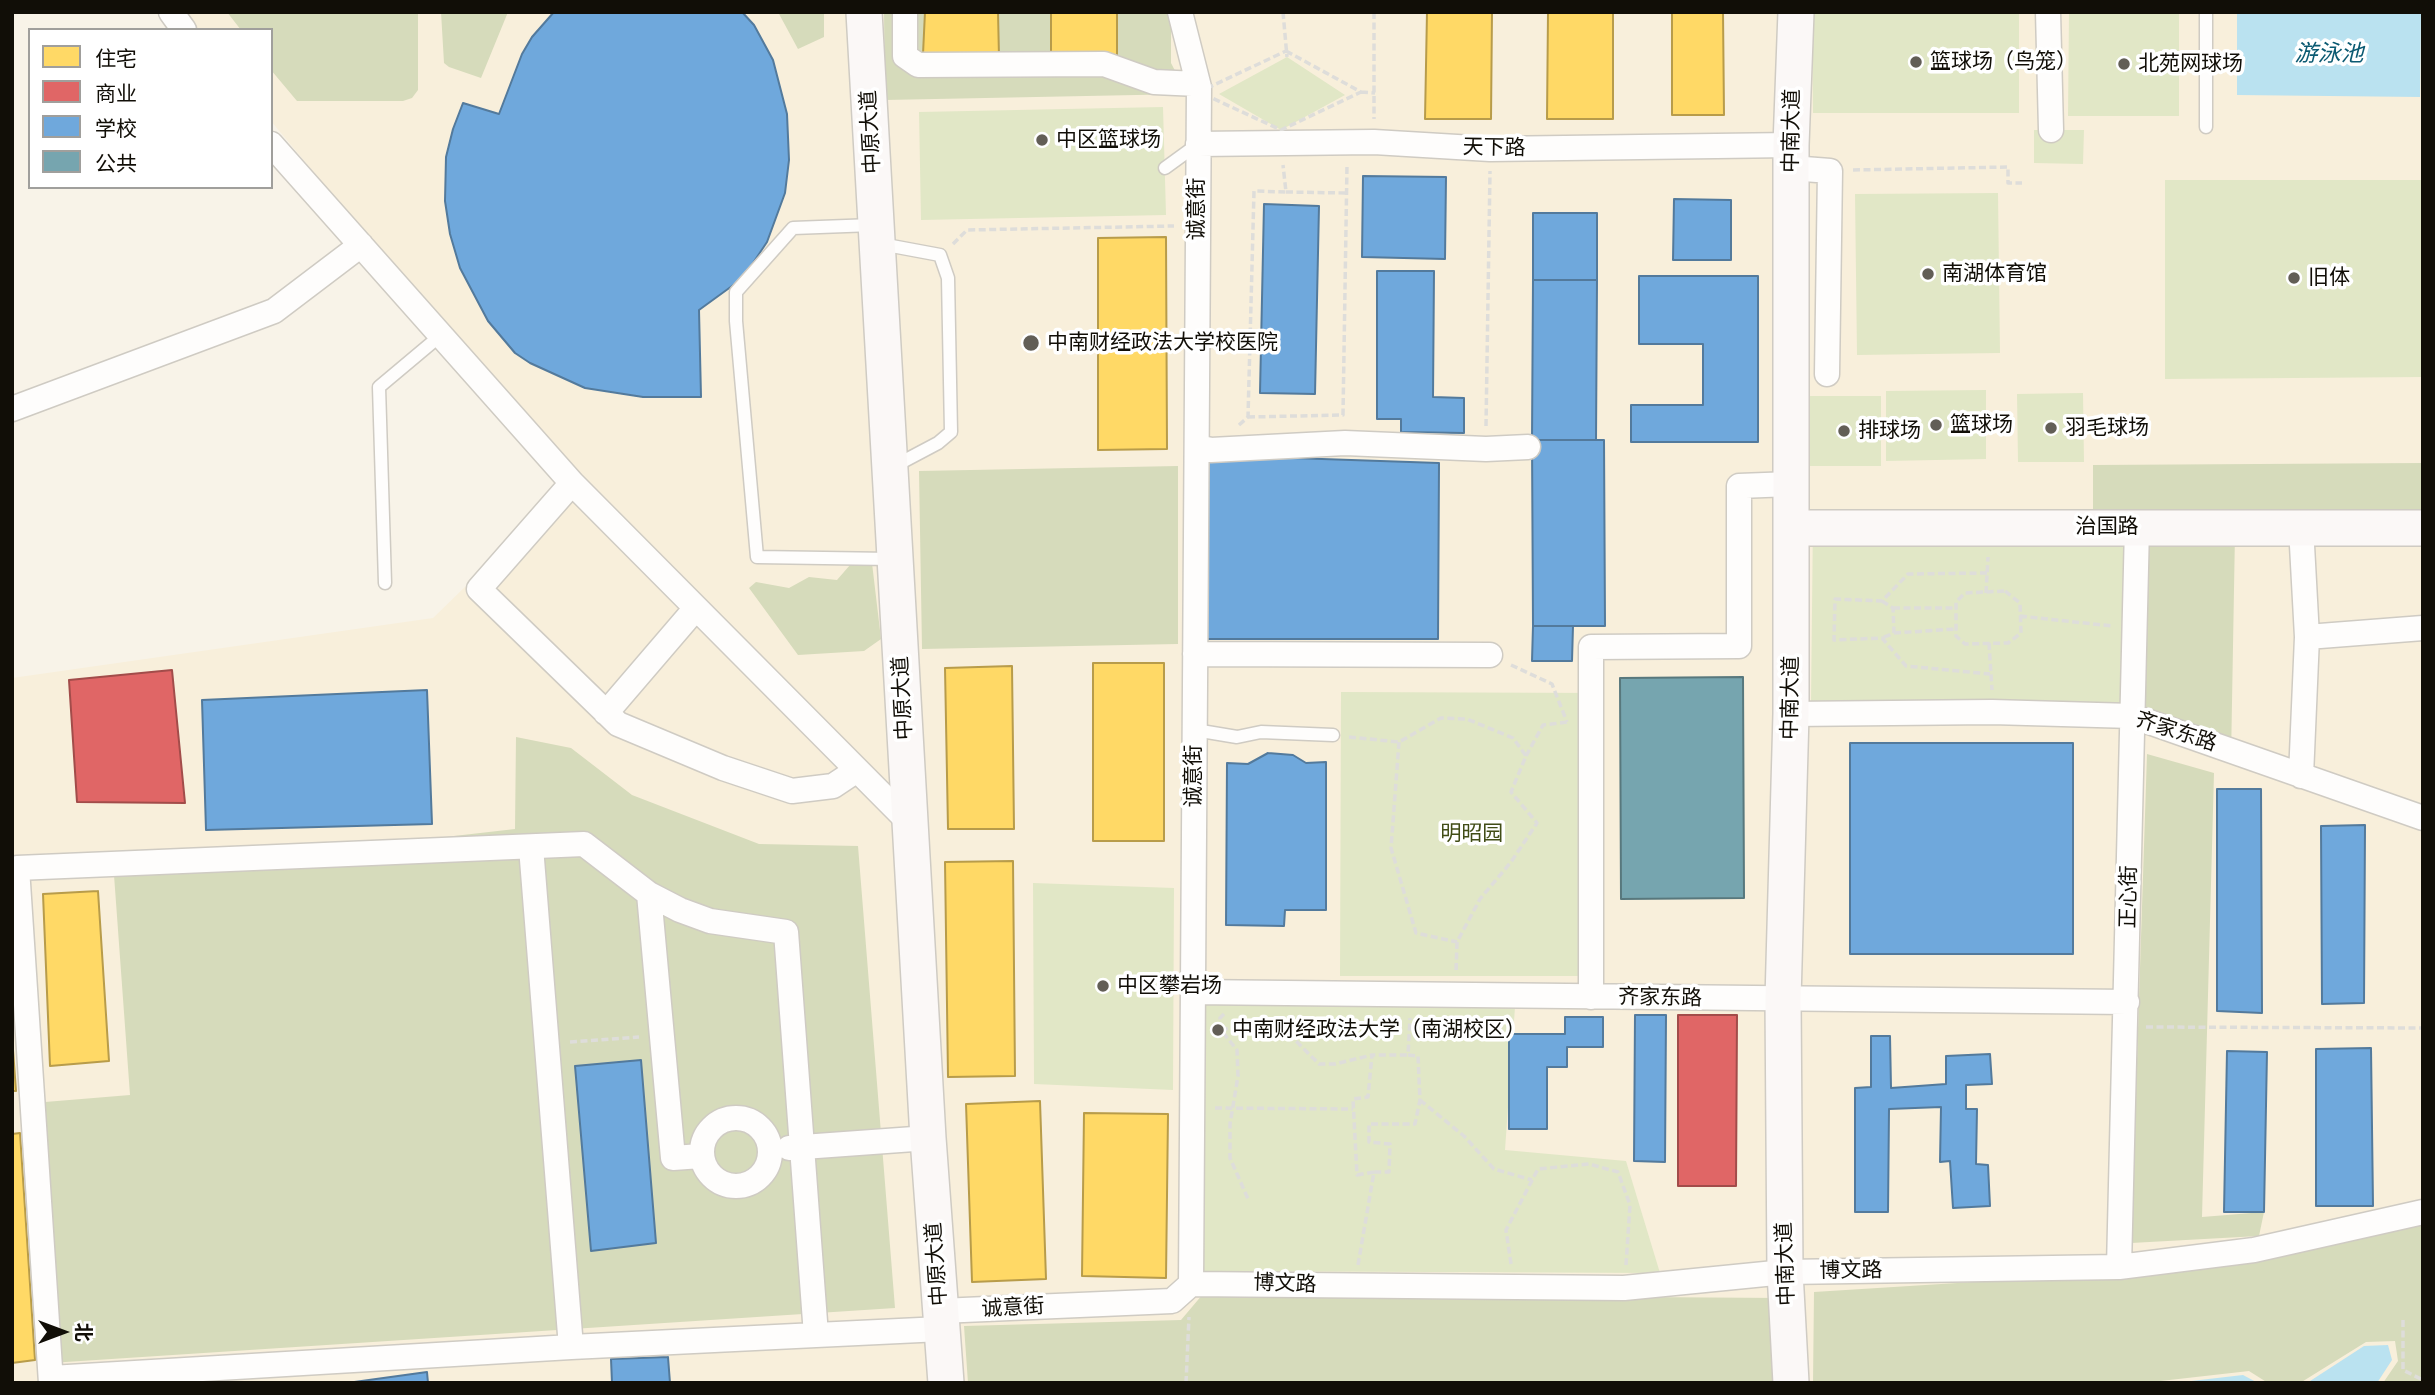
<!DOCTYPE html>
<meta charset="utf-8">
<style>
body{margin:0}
#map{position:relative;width:2435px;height:1395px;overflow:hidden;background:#f8f3e8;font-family:"IBM Plex Sans","Noto Sans SC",sans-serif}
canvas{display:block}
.frame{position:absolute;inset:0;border:14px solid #110e07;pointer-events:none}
.legend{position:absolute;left:28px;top:28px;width:245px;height:161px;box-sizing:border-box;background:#fff;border:2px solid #a09f9c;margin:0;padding:9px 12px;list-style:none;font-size:21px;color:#110e07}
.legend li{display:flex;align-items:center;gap:14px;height:35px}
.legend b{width:35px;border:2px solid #a09f9c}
.north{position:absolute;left:28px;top:1297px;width:70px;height:70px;-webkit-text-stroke:5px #fff;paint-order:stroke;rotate:90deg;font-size:19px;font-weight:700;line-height:28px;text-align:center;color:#110e07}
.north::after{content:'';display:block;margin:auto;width:24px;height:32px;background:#110e07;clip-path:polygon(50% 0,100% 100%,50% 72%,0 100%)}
</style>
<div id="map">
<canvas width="2435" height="1395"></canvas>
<div class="frame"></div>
<ul class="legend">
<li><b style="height:19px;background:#ffd966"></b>住宅</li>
<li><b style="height:19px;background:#e06666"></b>商业</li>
<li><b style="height:19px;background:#6fa8dc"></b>学校</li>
<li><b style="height:19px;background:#76a5af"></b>公共</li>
</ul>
<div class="north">北</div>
</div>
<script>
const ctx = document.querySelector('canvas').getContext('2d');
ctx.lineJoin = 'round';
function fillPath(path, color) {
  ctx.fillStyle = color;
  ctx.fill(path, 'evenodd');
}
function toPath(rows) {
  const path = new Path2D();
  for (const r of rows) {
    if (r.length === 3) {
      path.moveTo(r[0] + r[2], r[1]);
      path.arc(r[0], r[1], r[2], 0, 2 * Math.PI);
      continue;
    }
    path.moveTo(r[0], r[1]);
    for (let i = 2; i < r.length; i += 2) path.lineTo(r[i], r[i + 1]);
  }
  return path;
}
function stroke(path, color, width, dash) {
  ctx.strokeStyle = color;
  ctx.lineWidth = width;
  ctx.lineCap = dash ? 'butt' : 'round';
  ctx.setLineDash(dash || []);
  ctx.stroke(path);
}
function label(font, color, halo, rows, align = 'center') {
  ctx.font = font + ' "IBM Plex Sans","Noto Sans SC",sans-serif';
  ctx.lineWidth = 7;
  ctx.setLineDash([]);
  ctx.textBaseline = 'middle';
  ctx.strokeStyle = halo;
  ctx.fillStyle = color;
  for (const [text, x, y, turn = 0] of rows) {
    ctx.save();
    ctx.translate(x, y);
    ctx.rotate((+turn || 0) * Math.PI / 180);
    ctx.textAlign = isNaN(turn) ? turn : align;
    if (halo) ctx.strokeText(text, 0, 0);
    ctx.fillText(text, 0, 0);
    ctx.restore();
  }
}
const built = toPath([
 [181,12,2423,12,2423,1383,12,1383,12,678,433,618,572,483,271,121,271,30,196,30]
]);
const green = toPath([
 [1812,12,2019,12,2019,113,1813,113],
 [2069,12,2179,12,2179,116,2068,116],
 [1287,57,1345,95,1281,130,1219,94],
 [1163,107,1166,215,921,220,919,112],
 [2034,130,2084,130,2083,164,2034,163],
 [2165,180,2423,180,2423,377,2165,379],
 [1998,193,2000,353,1857,355,1855,194],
 [1986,390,1986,459,1886,461,1886,391],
 [2083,393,2084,462,2018,462,2017,394],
 [1807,396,1881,396,1881,466,1808,466],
 [2126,517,2124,703,1811,703,1813,518],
 [1341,692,1604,693,1603,976,1340,976],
 [1033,883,1174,888,1173,1090,1034,1084],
 [1202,1003,1515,1007,1505,1150,1626,1161,1660,1273,1202,1271]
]);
const forest = toPath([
 [227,12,418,12,418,90,412,98,403,101,297,101,271,70,271,30,241,30],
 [441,12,508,12,481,78,449,67,444,63],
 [778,12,824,12,824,37,798,49],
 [884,12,1171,12,1171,63,1187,94,885,100],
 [2423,463,2423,518,2093,518,2093,465],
 [1178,466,1178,644,922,649,919,471],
 [2143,533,2235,533,2231,759,2146,731],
 [872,563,881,639,864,651,798,655,749,588,756,582,789,588,809,577,837,580,850,565],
 [516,737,571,748,632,795,759,844,858,846,895,1308,50,1363,33,1103,130,1095,114,875,515,829],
 [2147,754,2214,773,2202,1217,2264,1212,2259,1236,2131,1243],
 [2423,1221,2423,1383,2383,1383,2398,1361,2395,1341,2366,1342,2300,1383,2268,1383,2249,1371,2143,1383,1813,1383,1814,1292,2132,1272],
 [1203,1294,1782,1298,1781,1383,968,1383,964,1326,1181,1320]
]);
const water = toPath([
 [2237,12,2421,13,2420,97,2237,95],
 [2388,1345,2392,1360,2377,1383,2307,1383,2364,1346],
 [2243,1375,2258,1383,2174,1383]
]);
const homes = toPath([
 [925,12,998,12,999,57,923,54,925,12],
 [1051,12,1117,12,1117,55,1051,58,1051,12],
 [1427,12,1492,12,1491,119,1425,119,1427,12],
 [1548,12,1613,12,1613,119,1547,119,1548,12],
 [1672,12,1723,12,1724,115,1672,115,1672,12],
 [1166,237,1167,449,1098,450,1098,238,1166,237],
 [1093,663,1164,663,1164,841,1093,841,1093,663],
 [1012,666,1014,829,948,829,945,668,1012,666],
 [1013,861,1015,1076,948,1077,945,862,1013,861],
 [98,891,109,1061,50,1066,43,894,98,891],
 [12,1036,16,1091,12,1091,12,1036],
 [1040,1101,1046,1279,972,1282,966,1104,1040,1101],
 [1084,1113,1168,1114,1166,1278,1082,1276,1084,1113],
 [20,1133,35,1360,12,1363,12,1134,20,1133]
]);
const shops = toPath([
 [172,670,185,803,77,802,69,680,172,670],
 [1678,1015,1737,1015,1736,1186,1678,1186,1678,1015]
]);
const schools = toPath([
 [554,12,742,12,754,25,773,60,787,114,789,160,785,193,767,242,743,278,699,310,701,397,643,397,585,388,530,363,515,353,488,321,460,268,450,234,445,201,446,157,453,129,463,103,499,114,522,54,532,37,554,12],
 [1363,176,1446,177,1445,259,1362,257,1363,176],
 [1674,199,1731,200,1731,260,1673,260,1674,199],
 [1264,204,1319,206,1315,394,1260,393,1264,204],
 [1533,213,1597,213,1597,280,1533,280,1533,213],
 [1377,271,1434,271,1433,397,1464,398,1464,433,1401,432,1401,419,1377,419,1377,271],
 [1639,276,1758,276,1758,442,1631,442,1631,405,1703,405,1703,344,1639,344,1639,276],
 [1533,280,1597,280,1596,440,1532,440,1533,280],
 [1532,440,1604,440,1605,626,1533,626,1532,440],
 [1205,455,1439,463,1438,639,1204,639,1205,455],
 [1533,626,1573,626,1572,661,1532,661,1533,626],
 [427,690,432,824,206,830,202,700,427,690],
 [1850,743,2073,743,2073,954,1850,954,1850,743],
 [1268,753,1293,755,1306,763,1326,762,1326,910,1285,910,1284,926,1226,925,1227,763,1248,764,1268,753],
 [2217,789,2261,789,2262,1013,2217,1011,2217,789],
 [2365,825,2364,1003,2322,1004,2321,826,2365,825],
 [1635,1015,1666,1015,1665,1162,1634,1161,1635,1015],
 [1565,1017,1603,1017,1603,1047,1567,1047,1567,1067,1547,1067,1547,1129,1509,1129,1509,1034,1565,1034,1565,1017],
 [1871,1036,1890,1036,1891,1088,1946,1084,1946,1056,1990,1054,1992,1084,1966,1085,1966,1109,1977,1109,1976,1164,1988,1165,1990,1206,1953,1208,1950,1161,1940,1162,1941,1107,1889,1109,1888,1212,1855,1212,1855,1088,1871,1087,1871,1036],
 [2371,1048,2373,1206,2316,1206,2316,1049,2371,1048],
 [2227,1051,2267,1052,2264,1212,2224,1212,2227,1051],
 [641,1060,656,1243,591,1251,575,1066,641,1060],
 [668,1357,670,1383,612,1383,611,1359,668,1357],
 [427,1372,428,1383,347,1383,427,1372]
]);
const public = toPath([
 [1743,677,1744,898,1621,899,1620,678,1743,677]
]);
const path = toPath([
 [1283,12,1287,57],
 [1374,12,1374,119],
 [1286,51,1361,92,1281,130,1199,92,1286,51],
 [1361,92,1375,93],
 [1853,170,2008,167,2008,183,2022,183],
 [1286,192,1346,193],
 [953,244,967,230,1174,226],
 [1248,417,1343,415,1347,165],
 [1239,425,1248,417,1254,191,1286,192,1283,165],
 [1486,426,1490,171],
 [1987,573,1908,574,1882,601,1835,599,1834,640,1882,638,1906,666,1990,674],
 [2005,591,2020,603,2021,633,2008,643,1965,644,1956,636,1956,602,1965,593,2005,591],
 [1986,593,1988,557],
 [1882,601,1893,608,1894,633,1882,638],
 [1893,608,1956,608],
 [2020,616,2112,626],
 [1894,633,1956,629],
 [1989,643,1992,690],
 [1511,665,1552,684,1567,722],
 [1349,737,1399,742,1441,718,1467,719,1513,738,1526,756,1511,792,1537,823,1511,862,1480,899,1457,942,1456,973],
 [1399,742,1391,848,1416,933,1457,942],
 [1526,756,1543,725,1568,722],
 [1224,1014,1220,1018,1221,1030,1237,1050,1238,1076,1230,1124,1230,1158,1249,1201],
 [2146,1027,2423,1028],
 [1221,1030,1266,1019,1294,1039,1319,1064,1335,1064,1372,1055],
 [570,1042,639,1037],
 [1420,1100,1464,1136,1494,1169,1532,1180],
 [1215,1108,1353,1109],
 [1374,1172,1357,1175,1353,1099,1368,1097,1372,1055,1408,1055],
 [1511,1264,1506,1230,1538,1169,1589,1164,1618,1172,1630,1205,1626,1265],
 [1358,1265,1374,1172,1389,1172,1390,1144,1369,1142,1369,1124,1415,1124,1420,1100,1418,1056,1408,1055,1410,1018],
 [2403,1320,2403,1370,2423,1380],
 [1186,1383,1189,1317]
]);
const service = toPath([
 [2206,12,2206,127],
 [1165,168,1198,144],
 [873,225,793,228,736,292,736,321,757,557,891,559],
 [881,244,940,255,948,278,951,432,938,443,904,461,894,470],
 [385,583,379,387,441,335],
 [1195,730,1237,737,1261,732,1333,735]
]);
const minor = toPath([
 [171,12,184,30],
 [905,12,905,56,918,65,1104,64,1154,82,1198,84],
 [2048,12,2051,130],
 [271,144,572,483,910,823],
 [1198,144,1374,142,1490,149,1791,145],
 [1791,168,1830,171,1827,374],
 [12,409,274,311,361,245],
 [1197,447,1211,450,1345,443,1486,449,1528,447],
 [572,483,479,589,618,724,723,768,792,791,833,786,857,770],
 [2301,527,2307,637,2301,776],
 [2307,637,2423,628],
 [1195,654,1490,655],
 [606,713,696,608],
 [1791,714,1992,712,2132,716,2423,818],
 [649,894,673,1158,701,1156],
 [1193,992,2127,1002],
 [1591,997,1591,647,1739,646,1739,486,1791,484],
 [736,1152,34],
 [789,1148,928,1138],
 [2119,1267,2137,527],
 [1191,1284,1624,1288,1785,1272,2119,1267,2254,1250,2423,1212],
 [940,1311,1172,1301,1191,1284,1199,87,1180,12],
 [816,1335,941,1329],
 [51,1378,571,1347],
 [51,1383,17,868,584,844,649,894,680,910,710,921,786,932,816,1335,571,1347,531,847]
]);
const secondary = toPath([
 [864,12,928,1138,946,1383],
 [1791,528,2423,528],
 [1791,1383,1785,1272,1783,999,1791,714,1791,145,1796,12]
]);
const markers = [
 [1916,62,7,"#625e56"],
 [2124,64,7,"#625e56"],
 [1042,140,7,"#625e56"],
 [1928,274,7,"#625e56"],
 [2294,278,7,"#625e56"],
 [1031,343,9,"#625e56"],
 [1936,425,7,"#625e56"],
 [2051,428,7,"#625e56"],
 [1844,431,7,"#625e56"],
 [1103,986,7,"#625e56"],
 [1218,1030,7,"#625e56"]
];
const poiNames = [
 ["篮球场（鸟笼）",1930,62],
 ["北苑网球场",2138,64],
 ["中区篮球场",1056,140],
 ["南湖体育馆",1942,274],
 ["旧体",2308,278],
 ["中南财经政法大学校医院",1047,343],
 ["篮球场",1950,425],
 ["羽毛球场",2065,428],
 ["排球场",1858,431],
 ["中区攀岩场",1117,986],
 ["中南财经政法大学（南湖校区）",1232,1030]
];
const streetNames = [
 ["中南大道",1792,131,-89],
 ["中原大道",871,132,-93],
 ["天下路",1494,148,1],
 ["诚意街",1197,209,-90],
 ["治国路",2107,527],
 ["中原大道",903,698,-93],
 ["中南大道",1791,698,-89],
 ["齐家东路",2176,732,18],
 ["诚意街",1194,776,-90],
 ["正心街",2129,897,-89],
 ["齐家东路",1660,998,1],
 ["中原大道",937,1264,-94],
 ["中南大道",1786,1264,-92],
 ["博文路",1851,1271,-1],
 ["博文路",1285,1284,2],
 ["诚意街",1013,1308,-3]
];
const parkNames = [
 ["明昭园",1472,834]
];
const waterNames = [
 ["游泳池",2329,54]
];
fillPath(built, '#f8efdb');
fillPath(green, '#e1e7c6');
fillPath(forest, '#d6dbbb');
fillPath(water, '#bae2f0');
fillPath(homes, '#ffd966');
stroke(homes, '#b89c4a', 2);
fillPath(shops, '#e06666');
stroke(shops, '#a24c4a', 2);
fillPath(schools, '#6fa8dc');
stroke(schools, '#537a9c', 2);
fillPath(public, '#76a5af');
stroke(public, '#58787d', 2);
stroke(service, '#cfcbc3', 15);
stroke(minor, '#cfcbc3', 27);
stroke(secondary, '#cfcbc3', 38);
stroke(path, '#deddda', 3.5, [7, 3.5]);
stroke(service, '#fefdfc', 12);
stroke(minor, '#fefdfc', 24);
stroke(secondary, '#fbf8f7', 35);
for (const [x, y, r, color] of markers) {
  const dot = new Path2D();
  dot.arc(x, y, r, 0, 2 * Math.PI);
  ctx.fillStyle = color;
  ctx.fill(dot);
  stroke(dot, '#fff', 2.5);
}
label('21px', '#110e07', '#fff', poiNames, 'left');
label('21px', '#110e07', '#fff', streetNames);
label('21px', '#414d16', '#fff', parkNames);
label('italic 23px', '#0b5a72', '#fff', waterNames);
</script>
